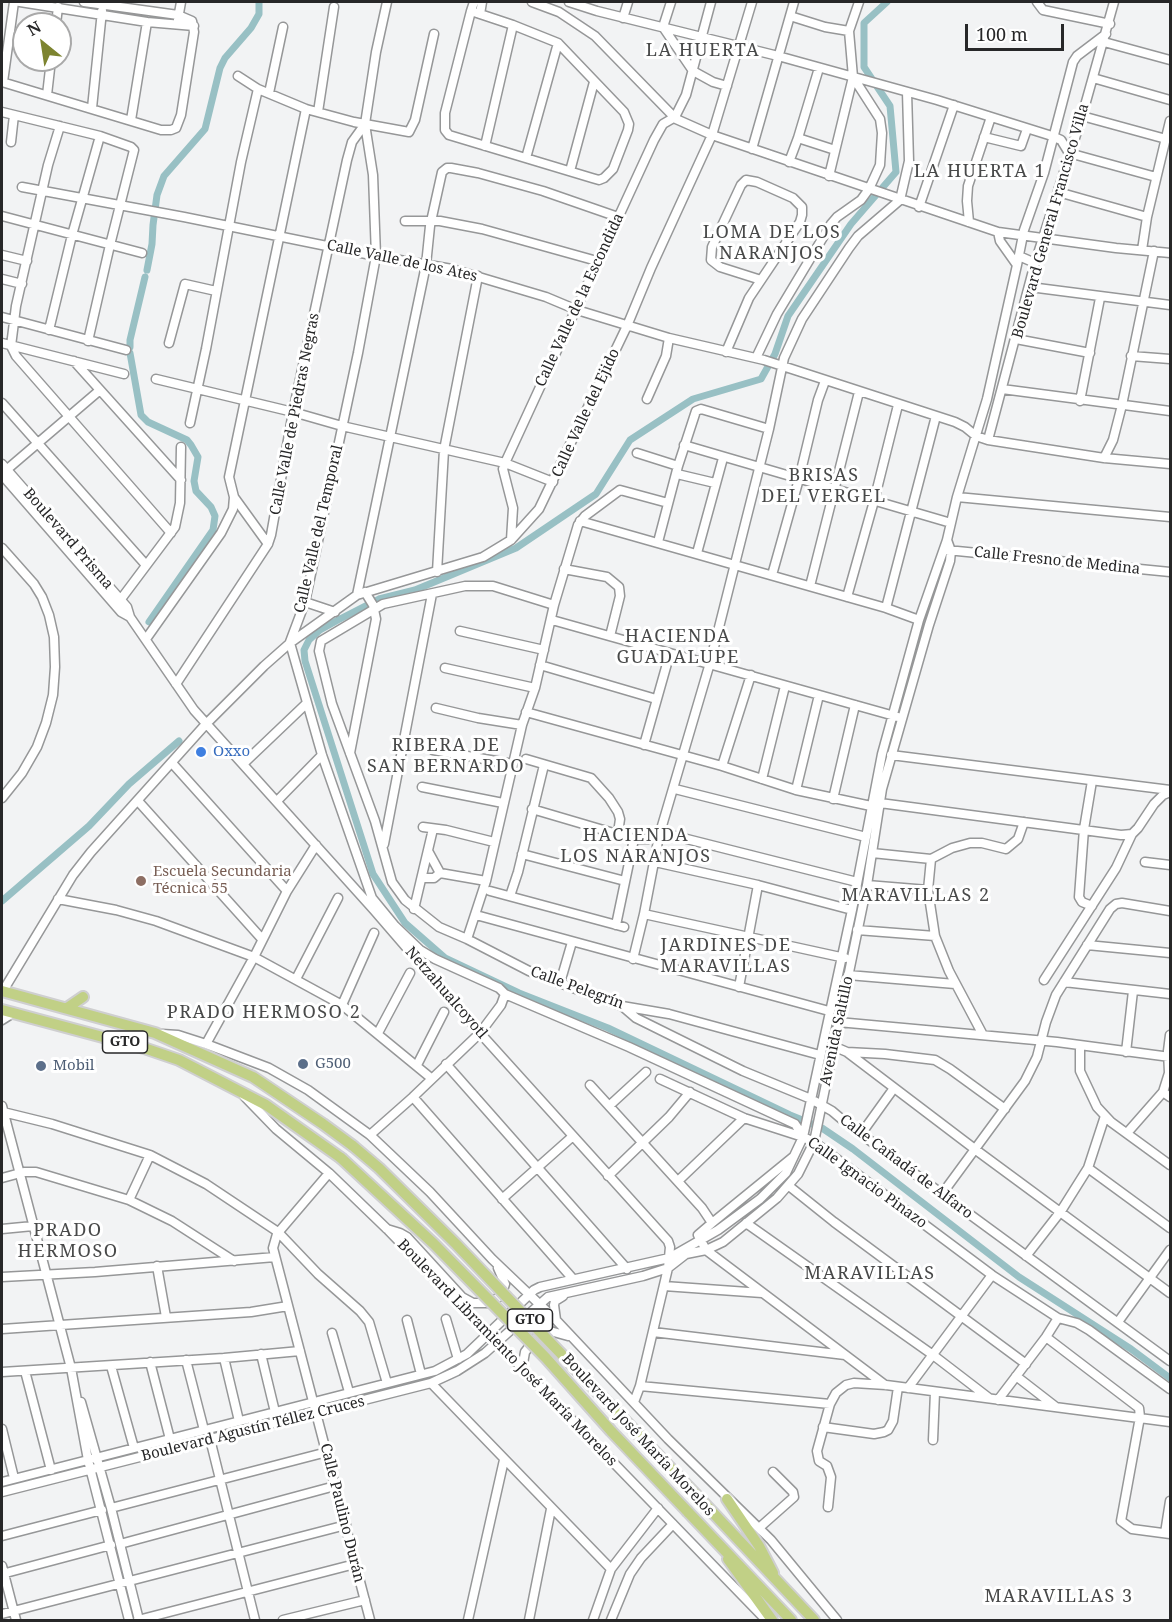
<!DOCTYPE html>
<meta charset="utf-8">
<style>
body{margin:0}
#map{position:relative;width:1172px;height:1622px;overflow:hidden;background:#f2f3f4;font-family:"Noto Serif",serif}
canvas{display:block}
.frame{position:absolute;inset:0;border:3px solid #272728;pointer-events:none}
.north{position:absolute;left:12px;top:12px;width:60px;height:60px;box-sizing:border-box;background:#fff;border:2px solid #a9a9a9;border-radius:50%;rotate:330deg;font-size:16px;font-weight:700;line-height:24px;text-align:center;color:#272728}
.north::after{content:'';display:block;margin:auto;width:21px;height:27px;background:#7d8430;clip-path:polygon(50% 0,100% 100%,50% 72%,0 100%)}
.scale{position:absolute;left:965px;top:24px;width:99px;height:27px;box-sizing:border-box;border:3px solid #272728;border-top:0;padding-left:8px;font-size:18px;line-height:21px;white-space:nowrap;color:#272728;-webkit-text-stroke:4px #fff;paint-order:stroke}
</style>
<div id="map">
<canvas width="1172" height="1622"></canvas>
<div class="frame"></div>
<div class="north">N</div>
<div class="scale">100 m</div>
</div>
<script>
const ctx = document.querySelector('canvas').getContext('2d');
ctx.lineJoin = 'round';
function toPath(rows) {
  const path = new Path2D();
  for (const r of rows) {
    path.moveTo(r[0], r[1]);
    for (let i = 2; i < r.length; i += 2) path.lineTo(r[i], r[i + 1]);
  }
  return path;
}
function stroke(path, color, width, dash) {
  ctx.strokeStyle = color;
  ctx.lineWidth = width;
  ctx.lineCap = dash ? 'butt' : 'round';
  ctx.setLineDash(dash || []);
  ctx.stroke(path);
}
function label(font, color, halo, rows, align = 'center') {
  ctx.font = font + ' "Noto Serif",serif';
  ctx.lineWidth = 6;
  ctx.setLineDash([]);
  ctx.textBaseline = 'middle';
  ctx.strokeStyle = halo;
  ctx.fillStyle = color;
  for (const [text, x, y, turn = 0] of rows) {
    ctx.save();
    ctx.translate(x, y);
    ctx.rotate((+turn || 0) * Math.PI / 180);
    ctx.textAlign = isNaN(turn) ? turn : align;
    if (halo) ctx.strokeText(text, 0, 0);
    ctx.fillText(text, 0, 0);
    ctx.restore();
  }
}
const canal = toPath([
 [887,2,864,23,864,67,890,106,896,172,851,224,788,316,775,354,761,379,693,399,630,440,596,494,516,548,415,590,379,599,338,620,320,630,309,640,304,650,305,661,373,874,405,923,445,958,519,993,608,1028,790,1115,822,1128,853,1149,1019,1277,1131,1349,1170,1378],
 [147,270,152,244,153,225,157,195,164,176,205,129,220,68,225,58,251,28,259,14,259,2],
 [130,347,130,340,145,277],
 [130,353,141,415,148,422,187,440,191,445,198,457,194,481,196,491,211,507,215,516,213,530,149,622],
 [2,901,89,826,129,784,179,741]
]);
const minor = toPath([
 [20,2,147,22,194,26],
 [532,2,559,12,595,36,676,119,712,135,998,232,1116,248,1170,253],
 [569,2,597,11,778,56,937,100,1052,136,1061,140,1069,153,1156,177],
 [671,2,663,27,693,71,713,82,727,86],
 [1037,2,1043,10,1110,24],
 [471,11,513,25,558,43,624,112,629,124,628,130,613,169,604,178,599,180,592,178,449,135,445,130,445,113,471,11,474,2],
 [480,14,482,2],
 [790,16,825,27,849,31],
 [623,18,628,2],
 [178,19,181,2],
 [56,24,58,7],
 [1104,42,1170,60],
 [238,76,258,89,306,109,354,122,409,132,415,120,434,34],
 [1093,78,1170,100],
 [2,82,161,130,171,130,176,128,181,115,194,32,192,21,178,15,84,2],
 [3,82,14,2],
 [269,93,283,27],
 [47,95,51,60],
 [92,108,102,11],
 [2,112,100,136,131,147,134,150,110,245,88,341],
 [318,112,334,7],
 [1082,116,1166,139],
 [131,120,147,22],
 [984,137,1021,146,1027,129],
 [798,138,835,150],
 [11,142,14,115],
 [485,146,513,25],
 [752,149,794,2],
 [526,158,558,43],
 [789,162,798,138,819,68],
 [570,171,594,82],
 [829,176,853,77],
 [22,187,184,217,376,256,452,269,546,297,577,310,669,338,764,360,955,422,965,427,976,436,988,440,1104,458,1170,464],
 [1058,192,1147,217],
 [919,207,954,105],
 [2,216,142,253],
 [405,221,440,221,482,229,597,261],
 [969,222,967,201,968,186,991,117],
 [1142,250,1147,217,1170,121],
 [2,255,27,261],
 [1019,256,1035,263],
 [1017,265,1024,230,1044,173,1073,62,1077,56,1106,34],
 [2,279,22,284],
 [1030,287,1170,305],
 [2,317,126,350],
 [49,330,72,235,100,136],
 [1016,339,1090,353],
 [2,343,124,374],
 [169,343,185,284,216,291],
 [11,346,16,356,171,533],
 [11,346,16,306,48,165,60,126],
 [726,352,749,298,800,222,802,215,802,207,793,198,757,182,746,180,741,185,712,247,711,260,720,267,761,280],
 [1131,356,1170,359],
 [756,358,777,314,831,224,837,217,861,200,869,189,880,165,882,133,880,119,853,77,849,31,859,2],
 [74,361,181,480],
 [156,379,293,412,342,426,505,463,553,482],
 [1002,389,1170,411],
 [647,399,666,356,669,338],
 [1080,401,1100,298],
 [2,403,146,565],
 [190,423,206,349,241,162,258,89],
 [988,440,1035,263,1082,116,1114,2],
 [684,445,951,523],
 [637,453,678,466],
 [1104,458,1113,440,1122,405,1154,251],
 [2,464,127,607,130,617,194,710,374,910,480,1033,668,1241,670,1247,668,1268,640,1386,634,1402],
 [4,472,100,390],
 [677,474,715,483],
 [2,475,121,612,130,617],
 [957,497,1170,517],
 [580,521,886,608,919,620],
 [511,540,513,508,503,469,505,463,654,140,663,124,675,117,686,95,711,2],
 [658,542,678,466,696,411,701,409,769,429],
 [268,544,234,497,229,477,306,109],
 [2,548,34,584,42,597,49,615,54,637,55,667,53,695,46,723,37,747,22,773,2,798],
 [947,550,1170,572],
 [697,553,723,458],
 [564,569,607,577,619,587,620,596,610,636],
 [437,572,444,450,478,276],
 [772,575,799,479,818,400,825,381],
 [810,586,859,392],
 [357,595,426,265,430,226,442,172,447,168,451,168,478,173,543,191,618,217],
 [847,597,874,501,898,405],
 [305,602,335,612],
 [118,603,175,527,180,503,181,447],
 [554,605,493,586,465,586,383,604,321,641,319,651,332,704,375,821,392,882,405,900,439,927,467,939,529,971,560,983,622,1006,669,1014,820,1055],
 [886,608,936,416],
 [552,620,898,717],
 [460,631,544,650],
 [146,639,221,533,233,509,234,497],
 [290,642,305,602,358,353,376,256,373,175,365,124,376,52,387,2],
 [290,643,322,755,372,898,395,926,420,950,435,959,499,988,505,994,501,1005,480,1033,413,1097,370,1135],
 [540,665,656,699],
 [445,668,535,688],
 [176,684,268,544,271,535,293,412,347,160,352,142,365,124],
 [436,708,478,718,522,725],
 [526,712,722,766,796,790,871,806],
 [644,745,670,653],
 [433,750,513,764],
 [350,753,376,619,373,605,365,592],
 [891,755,1170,790],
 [526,759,591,778,609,798,618,812,620,819,618,833],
 [172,763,287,891],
 [243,764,307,703],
 [722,766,751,675],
 [762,779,785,686],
 [1092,781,1084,829,1079,897,1082,902,1092,906],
 [422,787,503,803],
 [675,789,866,837],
 [796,790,819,695],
 [833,799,855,705],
 [138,801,262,939],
 [277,801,322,755],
 [880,803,1121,835,1132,834],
 [532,809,634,839,648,839,659,836,675,836,857,882],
 [423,827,446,830,494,842],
 [384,844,432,594],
 [428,851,440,873],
 [872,853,931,859,952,848,970,843,982,843,1006,849,1018,839,1024,822],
 [522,854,625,881],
 [931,859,928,890,935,936,949,971,983,1035],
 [655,862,758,885,852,910],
 [1145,862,1170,865],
 [440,873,486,881],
 [422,878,434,878,440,873],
 [867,885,928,890],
 [490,891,624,927],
 [510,896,518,872,544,765],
 [58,899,116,910,156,921,254,957,342,1005,431,1078],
 [414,909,433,829],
 [644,914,845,958],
 [476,915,829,1011],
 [616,925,634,839],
 [857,930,935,936],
 [467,939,486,881,522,725,535,688,554,605,578,525,585,516,620,490,668,503],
 [1087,945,1170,953],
 [633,959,644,914,659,836,710,663,769,429,784,358,802,319,849,248,858,236,900,200,909,161,907,92],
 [848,975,955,984],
 [296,979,338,898],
 [1044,980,1116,868,1132,834,1138,828,1154,804,1163,795,1170,792],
 [1064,982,1170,994],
 [560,983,572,942],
 [739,987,758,885],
 [3,991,73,875,91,852,206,724,264,666,290,643,357,595,483,557,511,540,539,509,627,326,651,268,712,135,752,2],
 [505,994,629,1047,795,1124,803,1136],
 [342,1005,374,933],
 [622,1006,636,1018,743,1071,811,1099,832,1111,845,1122,942,1194,1170,1361],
 [2,1020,13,1013],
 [838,1022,1057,1042,1170,1057],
 [378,1033,410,973],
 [162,1034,178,1035,206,1044,269,1068,308,1090,370,1135,430,1192,492,1259,556,1320,668,1439,771,1540,837,1620],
 [206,1044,254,957,287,891,316,845],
 [1080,1045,1080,1071,1097,1107,1111,1122,1170,1165],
 [833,1046,847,1052,976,1150,1170,1293],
 [847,1052,885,1054,935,1060,950,1069,1005,1109],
 [1126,1052,1133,991],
 [446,1064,627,1269],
 [417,1065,444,1012],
 [660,1079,744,1118,803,1137,814,1142,992,1275,1058,1318,1077,1323,1089,1330,1170,1389],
 [590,1085,702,1208,712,1223,698,1235,706,1250,885,1385],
 [1163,1092,1170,1097],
 [244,1096,276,1129,329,1173,387,1229,766,1620],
 [413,1097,573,1279],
 [2,1106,71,1368,88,1460,129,1620],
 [609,1106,646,1072],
 [3,1112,52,1124,150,1155,206,1184,278,1232,318,1274,360,1311,369,1322,387,1383],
 [1127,1133,1163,1092,1169,1073,1168,1051,1170,1035],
 [861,1134,894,1088],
 [1088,1168,1170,1228],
 [329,1173,277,1234,273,1248,370,1620],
 [608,1176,669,1117,690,1092],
 [2,1178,24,1172,36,1172,129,1200,172,1221,234,1261],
 [678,1181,744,1118],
 [789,1186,834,1222,1026,1364],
 [942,1194,1025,1081,1037,1057,1046,1022,1056,995,1110,909,1116,904,1122,903,1170,911],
 [502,1199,573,1136],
 [129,1200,150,1155],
 [712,1223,793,1157],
 [746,1223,933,1355,989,1398],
 [2,1229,33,1226],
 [387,1229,400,1233,407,1237,462,1297,473,1303,488,1303,501,1296,505,1284,498,1268],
 [1026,1256,1061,1211,1088,1168,1105,1116],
 [157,1266,166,1317],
 [2,1277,95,1272,275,1257],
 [664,1286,762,1293],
 [446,1319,458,1359],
 [407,1320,421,1374],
 [556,1320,554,1305,555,1301,563,1296],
 [1118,1322,1170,1250],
 [2,1329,251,1312,288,1306],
 [653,1332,845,1355],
 [332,1333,349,1392],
 [1046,1337,1139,1408,1140,1417,1121,1521,1132,1529,1170,1534],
 [261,1354,275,1412],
 [224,1358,239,1421],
 [186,1360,204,1430],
 [150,1362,170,1439],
 [111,1366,134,1448],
 [522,1369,525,1352,539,1334,550,1331,568,1336],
 [25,1371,51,1470],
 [2,1372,224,1358,300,1351],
 [1016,1376,1056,1407],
 [431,1383,611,1569],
 [640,1386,830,1404],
 [908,1388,992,1275],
 [998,1400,1046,1337,1058,1318],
 [81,1402,111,1508,139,1620],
 [823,1427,874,1434,884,1432,888,1430,893,1421,898,1387],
 [2,1429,14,1478],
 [210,1439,255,1620],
 [933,1440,935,1392],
 [2,1482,435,1371,467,1354,534,1290,540,1287,669,1258,718,1230,760,1199,786,1173,803,1137,852,910,882,754,919,620,947,540,957,497,987,399,1017,265,1000,241,998,232],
 [2,1492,431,1383,457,1371,485,1353,548,1297,643,1276,668,1268,686,1254,706,1250,723,1242,777,1198,798,1174,814,1142,867,885,882,789,929,625,950,561,951,551,947,540],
 [828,1507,831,1477,827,1466,819,1461,817,1451,830,1404,836,1393,846,1385,854,1383,886,1385,1170,1422],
 [111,1508,327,1452],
 [759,1528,794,1497,793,1492,773,1472],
 [1165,1533,1170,1501],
 [2,1536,102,1510],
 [120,1544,335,1486],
 [2,1566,16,1620],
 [2,1574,111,1545],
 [2,1614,346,1525],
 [138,1620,355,1564],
 [283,1620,365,1600],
 [468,1620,504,1460],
 [529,1620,551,1509],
 [593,1620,611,1569,658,1508],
 [611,1620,630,1574,641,1558,673,1524]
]);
const major = toPath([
 [2,991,155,1033,253,1077,323,1124,353,1146],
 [67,1008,83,997],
 [2,1010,144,1048,179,1060,266,1105,341,1158],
 [727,1499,759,1546,773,1573],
 [701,1500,814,1620],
 [688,1512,791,1620],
 [728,1559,772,1620]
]);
const majorBridge = toPath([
 [353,1146,379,1168,456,1244,701,1500],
 [341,1158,434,1244,546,1358,611,1431,688,1512]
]);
const markers = [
 [201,752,6,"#3f7fe0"],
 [141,881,6,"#8d6e63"],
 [303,1064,6,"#5c6f8a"],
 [41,1066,6,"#5c6f8a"]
];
const shields = [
 [125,1042,45],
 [530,1320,45]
];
const shieldNames = [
 ["GTO",125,1042],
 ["GTO",530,1320]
];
const streetNames = [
 ["Boulevard General Francisco Villa",1051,221,-74],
 ["Calle Valle de los Ates",402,261,12],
 ["Calle Valle de la Escondida",580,300,-65],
 ["Calle Valle del Ejido",586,413,-65],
 ["Calle Valle de Piedras Negras",295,414,-79],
 ["Calle Valle del Temporal",319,529,-77],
 ["Boulevard Prisma",68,539,49],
 ["Calle Fresno de Medina",1057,561,6],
 ["Calle Pelegrín",577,988,20],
 ["Netzahualcoyotl",446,993,49],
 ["Avenida Saltillo",837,1031,-78],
 ["Calle Cañadá de Alfaro",906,1167,37],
 ["Calle Ignacio Pinazo",867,1183,36],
 ["Boulevard Libramiento José María Morelos",507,1353,46],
 ["Boulevard Agustín Téllez Cruces",253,1429,-14],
 ["Boulevard José María Morelos",638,1435,47],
 ["Calle Paulino Durán",342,1513,76]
];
const shopNames = [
 ["Oxxo",213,752]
];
const educationNames = [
 ["Escuela Secundaria",153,872],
 ["Técnica 55",153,889]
];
const serviceNames = [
 ["G500",315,1064],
 ["Mobil",53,1066]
];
const quarterNames = [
 ["LA HUERTA",703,51],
 ["LA HUERTA 1",980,172],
 ["LOMA DE LOS",772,233],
 ["NARANJOS",772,254],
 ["BRISAS",824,476],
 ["DEL VERGEL",824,497],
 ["HACIENDA",678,637],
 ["GUADALUPE",678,658],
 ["RIBERA DE",446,746],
 ["SAN BERNARDO",446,767],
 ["HACIENDA",636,836],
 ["LOS NARANJOS",636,857],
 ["MARAVILLAS 2",916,896],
 ["JARDINES DE",726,946],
 ["MARAVILLAS",726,967],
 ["PRADO HERMOSO 2",264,1013],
 ["PRADO",68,1231],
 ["HERMOSO",68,1252],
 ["MARAVILLAS",870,1274],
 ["MARAVILLAS 3",1059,1597]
];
stroke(canal, '#98c0c4', 7);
stroke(minor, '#969798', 11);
stroke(major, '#cfcfd0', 14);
stroke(minor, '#fff', 8);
stroke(major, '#c1d086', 10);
stroke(majorBridge, '#cfcfd0', 14, []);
stroke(majorBridge, '#c1d086', 10);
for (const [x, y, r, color] of markers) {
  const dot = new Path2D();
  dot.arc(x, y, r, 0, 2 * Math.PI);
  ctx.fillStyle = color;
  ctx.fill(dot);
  stroke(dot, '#fff', 2);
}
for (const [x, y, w] of shields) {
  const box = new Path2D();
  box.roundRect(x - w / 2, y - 11, w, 22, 4.5);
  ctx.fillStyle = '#fff';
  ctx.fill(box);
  stroke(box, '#272728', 1.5);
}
label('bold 14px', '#272728', null, shieldNames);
label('15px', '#272728', '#fff', streetNames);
label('15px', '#366cbe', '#fff', shopNames, 'left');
label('15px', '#785e54', '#fff', educationNames, 'left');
label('15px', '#4e5e75', '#fff', serviceNames, 'left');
ctx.letterSpacing = '1.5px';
label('18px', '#484949', '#fff', quarterNames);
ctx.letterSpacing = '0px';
</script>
